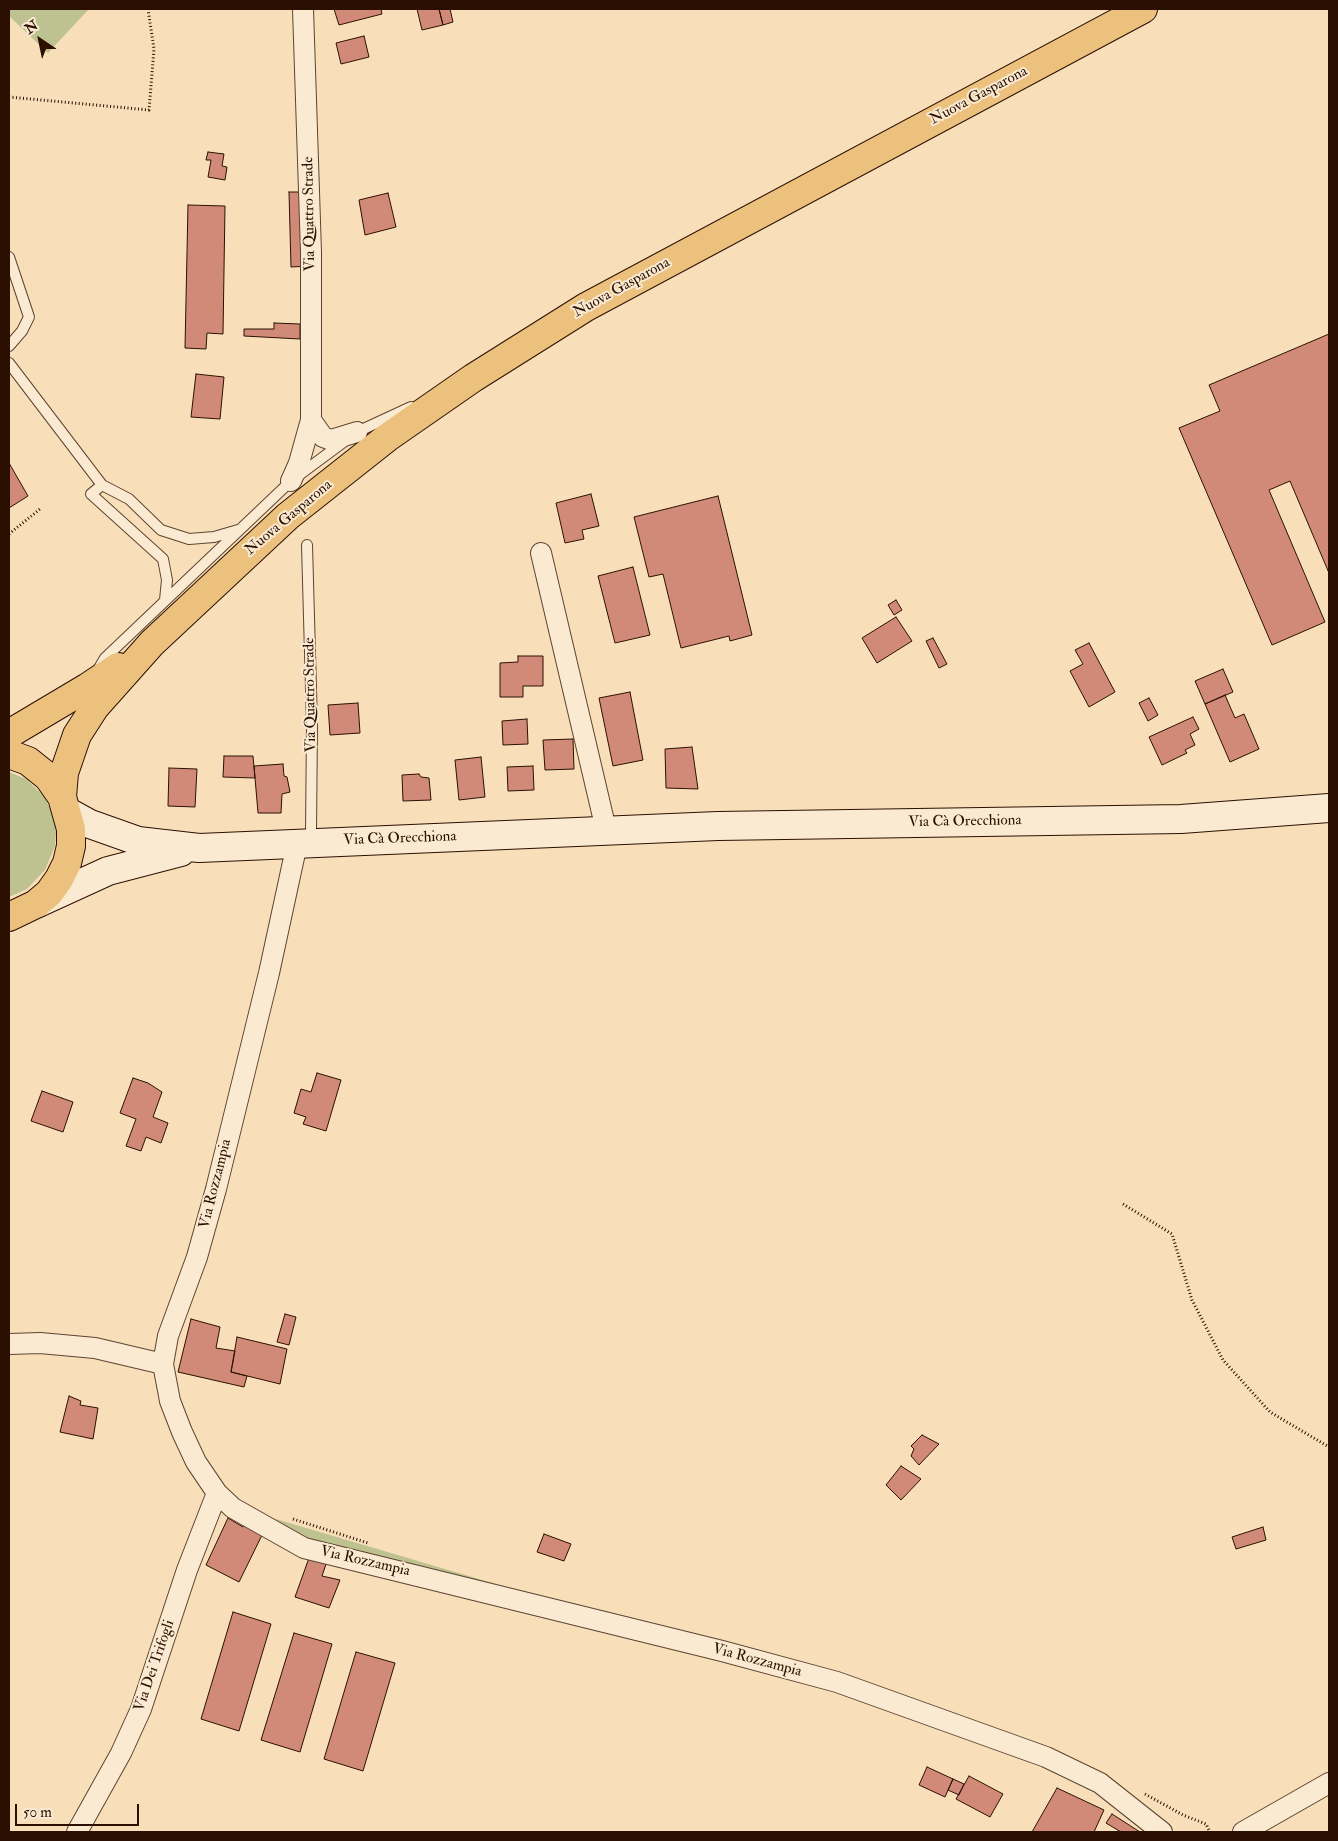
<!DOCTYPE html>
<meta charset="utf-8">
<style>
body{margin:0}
#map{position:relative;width:1338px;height:1841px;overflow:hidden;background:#f8dfba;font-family:"IM FELL Double Pica",serif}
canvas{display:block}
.frame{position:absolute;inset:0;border:10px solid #2b1002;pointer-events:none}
.north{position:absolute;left:15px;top:15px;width:50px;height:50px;-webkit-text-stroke:4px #faead2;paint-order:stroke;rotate:326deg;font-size:14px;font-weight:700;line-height:20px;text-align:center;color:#2b1002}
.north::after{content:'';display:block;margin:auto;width:18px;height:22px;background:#2b1002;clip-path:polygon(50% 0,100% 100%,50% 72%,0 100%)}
.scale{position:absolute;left:15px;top:1804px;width:124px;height:22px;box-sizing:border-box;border:2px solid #2b1002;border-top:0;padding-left:6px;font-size:15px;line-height:18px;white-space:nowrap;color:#2b1002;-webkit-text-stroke:4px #faead2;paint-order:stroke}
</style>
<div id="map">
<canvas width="1338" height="1841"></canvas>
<div class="frame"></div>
<div class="north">N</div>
<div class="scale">50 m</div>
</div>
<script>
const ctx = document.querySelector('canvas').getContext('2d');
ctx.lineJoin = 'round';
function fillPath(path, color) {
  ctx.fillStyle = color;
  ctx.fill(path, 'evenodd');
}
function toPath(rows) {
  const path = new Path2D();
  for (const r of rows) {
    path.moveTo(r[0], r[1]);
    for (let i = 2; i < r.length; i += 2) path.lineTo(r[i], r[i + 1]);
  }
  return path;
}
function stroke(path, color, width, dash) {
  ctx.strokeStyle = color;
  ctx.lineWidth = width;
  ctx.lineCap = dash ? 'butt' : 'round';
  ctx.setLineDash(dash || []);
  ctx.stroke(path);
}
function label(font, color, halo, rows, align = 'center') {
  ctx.font = font + ' "IM FELL Double Pica",serif';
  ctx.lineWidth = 4;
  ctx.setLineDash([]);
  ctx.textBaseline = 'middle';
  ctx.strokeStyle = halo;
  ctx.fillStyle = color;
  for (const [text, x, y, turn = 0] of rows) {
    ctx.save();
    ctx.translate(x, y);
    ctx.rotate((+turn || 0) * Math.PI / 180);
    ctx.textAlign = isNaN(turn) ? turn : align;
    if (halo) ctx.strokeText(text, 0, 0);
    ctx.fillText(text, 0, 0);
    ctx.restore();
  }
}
const green = toPath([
 [9,9,89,9,48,53,9,16],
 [9,772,26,779,45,797,55,821,56,833,55,846,45,870,27,889,9,897],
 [269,1517,523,1592,328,1547,295,1534]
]);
const building = toPath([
 [334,9,381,9,382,14,339,25,334,9],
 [417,9,439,9,443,25,422,30,417,9],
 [439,9,450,9,453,22,443,25,439,9],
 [364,36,369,57,341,64,336,43,364,36],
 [208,152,224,154,222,166,227,167,225,180,208,177,211,160,206,160,208,152],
 [289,192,309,192,310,266,291,267,289,192],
 [388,193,396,227,365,235,359,200,388,193],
 [188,205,225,206,223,334,207,333,206,349,185,348,188,205],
 [274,323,300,324,300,339,244,336,244,329,274,329,274,323],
 [1329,334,1329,573,1290,481,1269,490,1325,622,1272,645,1179,428,1220,411,1209,385,1329,334],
 [196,374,224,377,220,419,191,417,196,374],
 [9,463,28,496,9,508,9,463],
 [591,494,599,526,582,530,584,539,565,543,556,503,591,494],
 [718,496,752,635,730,641,729,636,681,648,663,574,649,577,634,517,718,496],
 [633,567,650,635,615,643,598,576,633,567],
 [896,600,902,610,894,615,888,605,896,600],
 [896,617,912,641,877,663,862,638,896,617],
 [933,638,947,664,939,668,926,641,933,638],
 [1089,643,1115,692,1089,707,1070,671,1083,664,1075,650,1089,643],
 [518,656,543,656,543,686,523,686,523,697,500,697,500,663,518,662,518,656],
 [1223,669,1233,692,1205,704,1195,681,1223,669],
 [630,692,643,760,613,766,599,698,630,692],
 [1225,695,1235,718,1244,714,1259,749,1230,762,1205,704,1225,695],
 [1149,698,1158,715,1148,721,1139,703,1149,698],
 [358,703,360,733,330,735,328,705,358,703],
 [1193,717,1199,729,1190,734,1195,745,1185,750,1187,753,1162,765,1149,737,1193,717],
 [527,719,528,744,503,745,502,721,527,719],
 [573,739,574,769,545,770,543,740,573,739],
 [692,747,698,789,666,788,665,749,692,747],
 [224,756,253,756,255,778,223,777,224,756],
 [481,757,485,797,459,800,455,760,481,757],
 [283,764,284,776,287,777,290,792,282,794,281,813,258,813,254,766,283,764],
 [533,766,534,790,508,791,507,767,533,766],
 [169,768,197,769,195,807,168,806,169,768],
 [419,774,421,777,429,778,431,800,403,801,402,775,419,774],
 [317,1073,341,1080,326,1131,303,1124,306,1117,294,1113,301,1089,311,1092,317,1073],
 [133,1078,148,1083,162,1092,153,1117,168,1123,161,1143,146,1137,141,1151,126,1146,136,1119,120,1113,133,1078],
 [42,1091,73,1102,63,1132,31,1121,42,1091],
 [285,1314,296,1317,289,1345,277,1342,285,1314],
 [191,1319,220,1327,216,1348,235,1351,231,1372,247,1376,244,1387,178,1372,191,1319],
 [237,1337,287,1349,280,1384,231,1372,237,1337],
 [69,1396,81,1401,80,1405,98,1408,93,1439,60,1432,69,1396],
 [922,1435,939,1444,919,1465,911,1456,914,1449,911,1446,922,1435],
 [901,1466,921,1479,901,1500,886,1485,901,1466],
 [228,1518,243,1527,246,1520,265,1529,239,1582,206,1565,228,1518],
 [1263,1527,1266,1540,1236,1549,1232,1537,1263,1527],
 [544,1534,571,1544,564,1561,537,1552,544,1534],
 [309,1558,326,1564,322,1576,340,1580,329,1608,295,1597,309,1558],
 [233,1612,271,1624,239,1731,201,1719,233,1612],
 [294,1633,332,1644,300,1752,261,1740,294,1633],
 [356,1652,395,1663,363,1771,324,1759,356,1652],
 [927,1767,953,1779,945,1797,919,1785,927,1767],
 [969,1776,1003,1794,990,1817,956,1799,969,1776],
 [953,1779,964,1784,959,1795,948,1790,953,1779],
 [1057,1788,1104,1810,1094,1832,1032,1832,1057,1788],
 [1112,1814,1140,1832,1121,1832,1106,1823,1112,1814]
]);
const path = toPath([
 [9,97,149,110,154,49,148,9],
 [9,534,40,509],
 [1123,1204,1172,1234,1192,1300,1223,1360,1270,1412,1329,1447],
 [293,1519,368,1543],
 [1145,1794,1183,1815,1206,1824,1210,1832]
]);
const lane = toPath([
 [9,257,29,317,22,331,9,346],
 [9,363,102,485,129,499,161,530,189,539,214,537,238,530],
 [102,485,91,494,163,559,167,580,165,600],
 [98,670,105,658,291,481,357,432,411,407],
 [306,840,311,832,312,725,307,545]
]);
const street = toPath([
 [311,420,323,437,331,440,357,432],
 [291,481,299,463,311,420,311,252,303,9],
 [541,553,604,821,601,831],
 [304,843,295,853,269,973,216,1189,197,1257,168,1336,163,1364,170,1401,182,1432,196,1462,217,1493,233,1508,304,1548,722,1651,837,1682,1046,1757,1100,1783,1162,1832],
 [9,1344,40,1343,95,1348,163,1364],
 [77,1832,121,1753,141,1709,187,1570,217,1493],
 [1243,1832,1329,1783]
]);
const secondary = toPath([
 [68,812,90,824,138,841,199,848,718,826,1181,819,1329,808],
 [38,903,108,871,181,852]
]);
const primary = toPath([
 [9,734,88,687,118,667],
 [9,754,28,761,48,777,62,797,71,829,71,846,67,863,59,879,49,893,36,904,9,917],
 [62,797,64,773,77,735,95,707,152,643,288,516,388,437,473,378,586,307,1143,9]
]);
const streetNames = [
 ["Nuova Gasparona",979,96,-28],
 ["Via Quattro Strade",310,214,-91],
 ["Nuova Gasparona",622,288,-29],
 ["Nuova Gasparona",289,518,-40],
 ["Via Quattro Strade",311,695,-91],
 ["Via Cà Orecchiona",965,822,-1],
 ["Via Cà Orecchiona",400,839,-2],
 ["Via Rozzampia",216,1184,-76],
 ["Via Rozzampia",365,1562,13],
 ["Via Rozzampia",757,1661,15],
 ["Via Dei Trifogli",155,1666,-71]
];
fillPath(green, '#bdc290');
fillPath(building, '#d28a78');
stroke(building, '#2b1002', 1);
stroke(lane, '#5e4430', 12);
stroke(street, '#5e4430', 22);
stroke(secondary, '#2b1002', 30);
stroke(primary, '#2b1002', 30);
stroke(path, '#2b1002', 3, [1, 2.5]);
stroke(lane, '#faead2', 10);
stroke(street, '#faead2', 20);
stroke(secondary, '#faead2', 28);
stroke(primary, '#ecc07d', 28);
label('15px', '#2b1002', '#faead2', streetNames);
</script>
